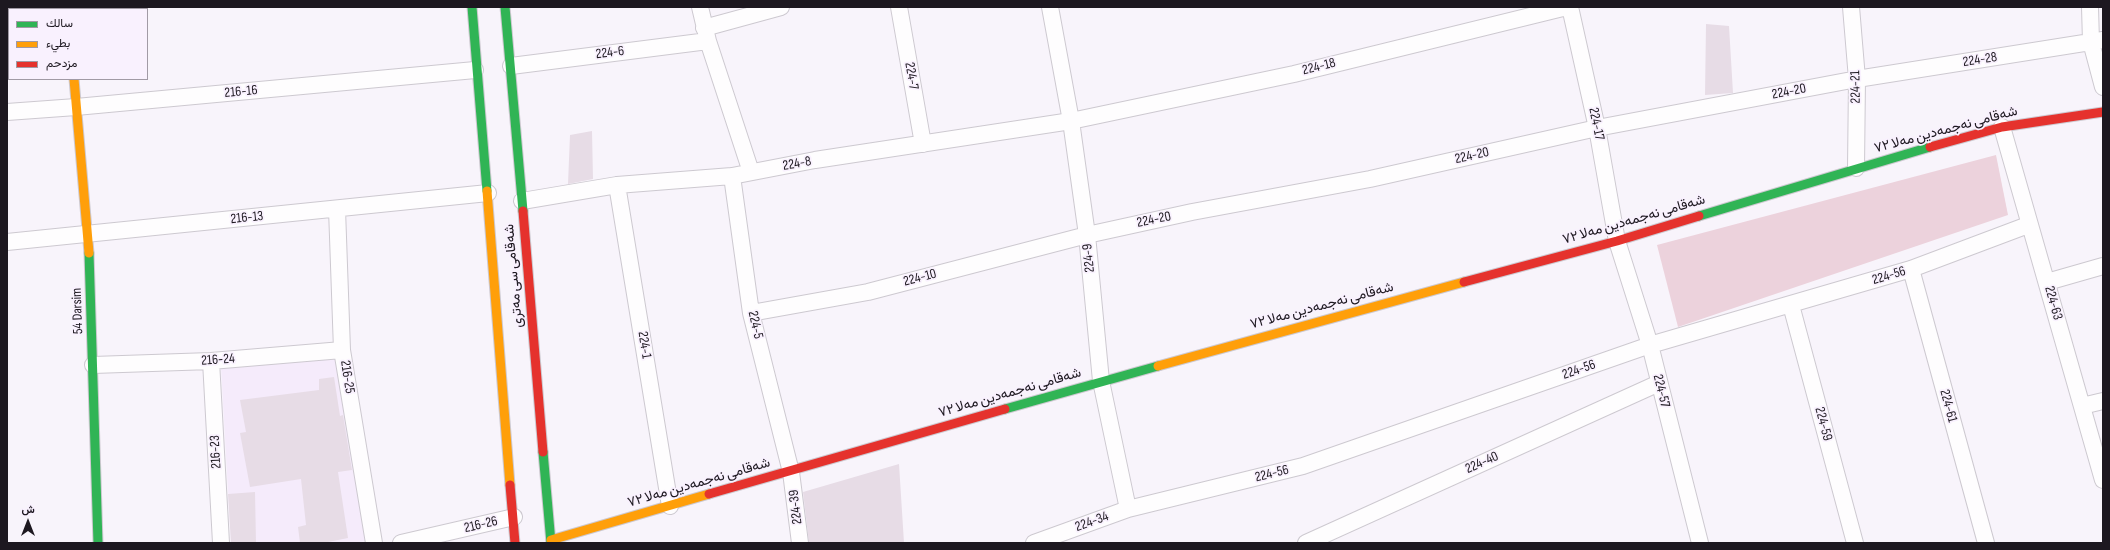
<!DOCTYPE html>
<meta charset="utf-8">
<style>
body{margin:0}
#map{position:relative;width:2110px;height:550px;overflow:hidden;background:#f8f4fb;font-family:"Sofia Sans Condensed",Vazirmatn,sans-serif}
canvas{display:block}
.frame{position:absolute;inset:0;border:8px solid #1d1820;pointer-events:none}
.legend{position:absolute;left:8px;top:8px;width:140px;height:72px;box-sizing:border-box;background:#f9f1fe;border:1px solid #a19aa5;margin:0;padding:5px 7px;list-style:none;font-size:12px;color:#1d1820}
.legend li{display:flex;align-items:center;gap:8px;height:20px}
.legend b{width:20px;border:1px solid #a19aa5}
.north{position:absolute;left:8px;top:502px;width:40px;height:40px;-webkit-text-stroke:3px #f9f1fe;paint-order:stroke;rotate:0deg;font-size:11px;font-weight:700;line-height:16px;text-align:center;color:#1d1820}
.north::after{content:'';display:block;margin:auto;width:14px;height:18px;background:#1d1820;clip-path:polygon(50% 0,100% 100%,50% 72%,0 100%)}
</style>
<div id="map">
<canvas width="2110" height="550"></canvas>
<div class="frame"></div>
<ul class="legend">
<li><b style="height:5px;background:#30b455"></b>سالك</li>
<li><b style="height:5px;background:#ff9f0a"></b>بطيء</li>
<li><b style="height:5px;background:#e5322d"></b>مزدحم</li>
</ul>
<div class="north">ش</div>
</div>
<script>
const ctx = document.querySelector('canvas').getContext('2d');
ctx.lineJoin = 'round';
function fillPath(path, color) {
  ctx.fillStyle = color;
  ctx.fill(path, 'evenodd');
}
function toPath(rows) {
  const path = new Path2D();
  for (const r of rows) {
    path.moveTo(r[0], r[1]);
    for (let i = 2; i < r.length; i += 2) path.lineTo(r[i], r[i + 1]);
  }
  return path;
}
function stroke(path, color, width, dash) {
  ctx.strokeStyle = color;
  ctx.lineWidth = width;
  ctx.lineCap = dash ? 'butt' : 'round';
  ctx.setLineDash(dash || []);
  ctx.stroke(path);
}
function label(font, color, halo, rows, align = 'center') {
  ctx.font = font + ' "Sofia Sans Condensed",Vazirmatn,sans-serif';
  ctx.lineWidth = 3.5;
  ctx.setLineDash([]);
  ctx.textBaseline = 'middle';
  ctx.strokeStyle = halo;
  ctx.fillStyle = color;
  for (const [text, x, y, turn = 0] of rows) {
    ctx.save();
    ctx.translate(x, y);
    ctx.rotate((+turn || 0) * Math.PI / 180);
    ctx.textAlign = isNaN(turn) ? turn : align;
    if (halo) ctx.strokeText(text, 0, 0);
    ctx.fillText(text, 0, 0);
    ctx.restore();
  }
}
const built = toPath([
 [338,356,366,541,353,543,231,543,221,366]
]);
const green = toPath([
 [1996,155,2008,215,1678,327,1657,245]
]);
const building = toPath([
 [1706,24,1729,26,1733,93,1705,95],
 [592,131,593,179,568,184,570,135],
 [334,377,340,416,343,415,352,470,338,472,348,538,323,543,300,543,298,527,306,525,301,479,250,487,240,433,246,432,240,400,319,390,319,379],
 [899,464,904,543,809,543,803,492],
 [255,492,256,543,231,543,228,494]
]);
const street = toPath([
 [700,7,708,41,751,172],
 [899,7,923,144],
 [1050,7,1071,121,1087,235,1101,381,1128,509],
 [1570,7,1597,128,1617,241,1650,345,1700,543],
 [1851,7,1857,79,1856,168],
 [2090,7,2091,42,2103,87],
 [704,28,781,7],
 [511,66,708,41],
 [7,112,76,107,475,70],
 [2002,127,2103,480],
 [732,176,751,313,791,472,800,543],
 [617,185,670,506],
 [522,201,617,185,732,176,815,160,1071,121,1294,74,1567,7],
 [337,209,342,350,374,543],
 [7,242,488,193],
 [1911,269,1986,543],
 [2047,282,2103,266],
 [1791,305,1855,543],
 [751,313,868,292,1087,235,1192,212,1370,179,1597,128,1857,79,2103,40],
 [211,361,221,543],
 [93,365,211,361,342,350],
 [2082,406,2103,401],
 [401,543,514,517],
 [1034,543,1128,509,1303,466,1650,345,1911,269,2028,225],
 [1306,543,1659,383]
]);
const fast = toPath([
 [472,7,487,191],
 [505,7,523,211],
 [1699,216,1930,147],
 [89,253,98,543],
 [1005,409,1158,366],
 [543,452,551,543]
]);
const slow = toPath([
 [74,79,89,253],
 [487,191,510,485],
 [1158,366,1464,282],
 [551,540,709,494]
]);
const jam = toPath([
 [68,7,68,9],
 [1930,147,2002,127,2103,112],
 [523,211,543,452],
 [1464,282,1617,241,1699,216],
 [510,485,515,543],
 [709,494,1005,409]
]);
const streetNames = [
 ["224-6",610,53,-7],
 ["224-28",1980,60,-9],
 ["224-18",1319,67,-14],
 ["224-7",911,76,80],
 ["224-21",1856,87,-91],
 ["216-16",241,92,-5],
 ["224-20",1789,92,-11],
 ["224-17",1596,124,78],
 ["شەقامی نەجمەدین مەلا ٧٢",1946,130,-15],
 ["224-20",1472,156,-13],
 ["224-8",797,164,-10],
 ["216-13",247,218,-6],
 ["224-20",1154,220,-12],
 ["شەقامی نەجمەدین مەلا ٧٢",1634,220,-16],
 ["224-9",1089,258,-96],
 ["شەقامی سی مەتری",514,276,-95],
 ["224-56",1889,276,-17],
 ["224-10",920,278,-15],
 ["224-63",2053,303,74],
 ["شەقامی نەجمەدین مەلا ٧٢",1322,306,-15],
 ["54 Darsim",78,311,-92],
 ["224-5",755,325,77],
 ["224-1",644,345,81],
 ["216-24",218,360,-4],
 ["224-56",1579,370,-19],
 ["216-25",347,377,81],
 ["224-57",1661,391,76],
 ["شەقامی نەجمەدین مەلا ٧٢",1010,393,-16],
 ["224-61",1948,406,75],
 ["224-59",1823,424,75],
 ["216-23",216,452,-93],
 ["224-40",1482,463,-24],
 ["224-56",1272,474,-14],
 ["شەقامی نەجمەدین مەلا ٧٢",699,483,-16],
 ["224-39",796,507,-97],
 ["224-34",1092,522,-20],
 ["216-26",481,525,-13]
];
fillPath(built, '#f5ebfb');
fillPath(green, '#ecd2dc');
fillPath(building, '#e7dce6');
stroke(street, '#cdc9d0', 18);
stroke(fast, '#cdc9d0', 11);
stroke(slow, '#cdc9d0', 11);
stroke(jam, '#cdc9d0', 11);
stroke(street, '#fefdfe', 16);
stroke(fast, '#30b455', 9);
stroke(slow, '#ff9f0a', 9);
stroke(jam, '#e5322d', 9);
label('14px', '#1d1820', '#f9f1fe', streetNames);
</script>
